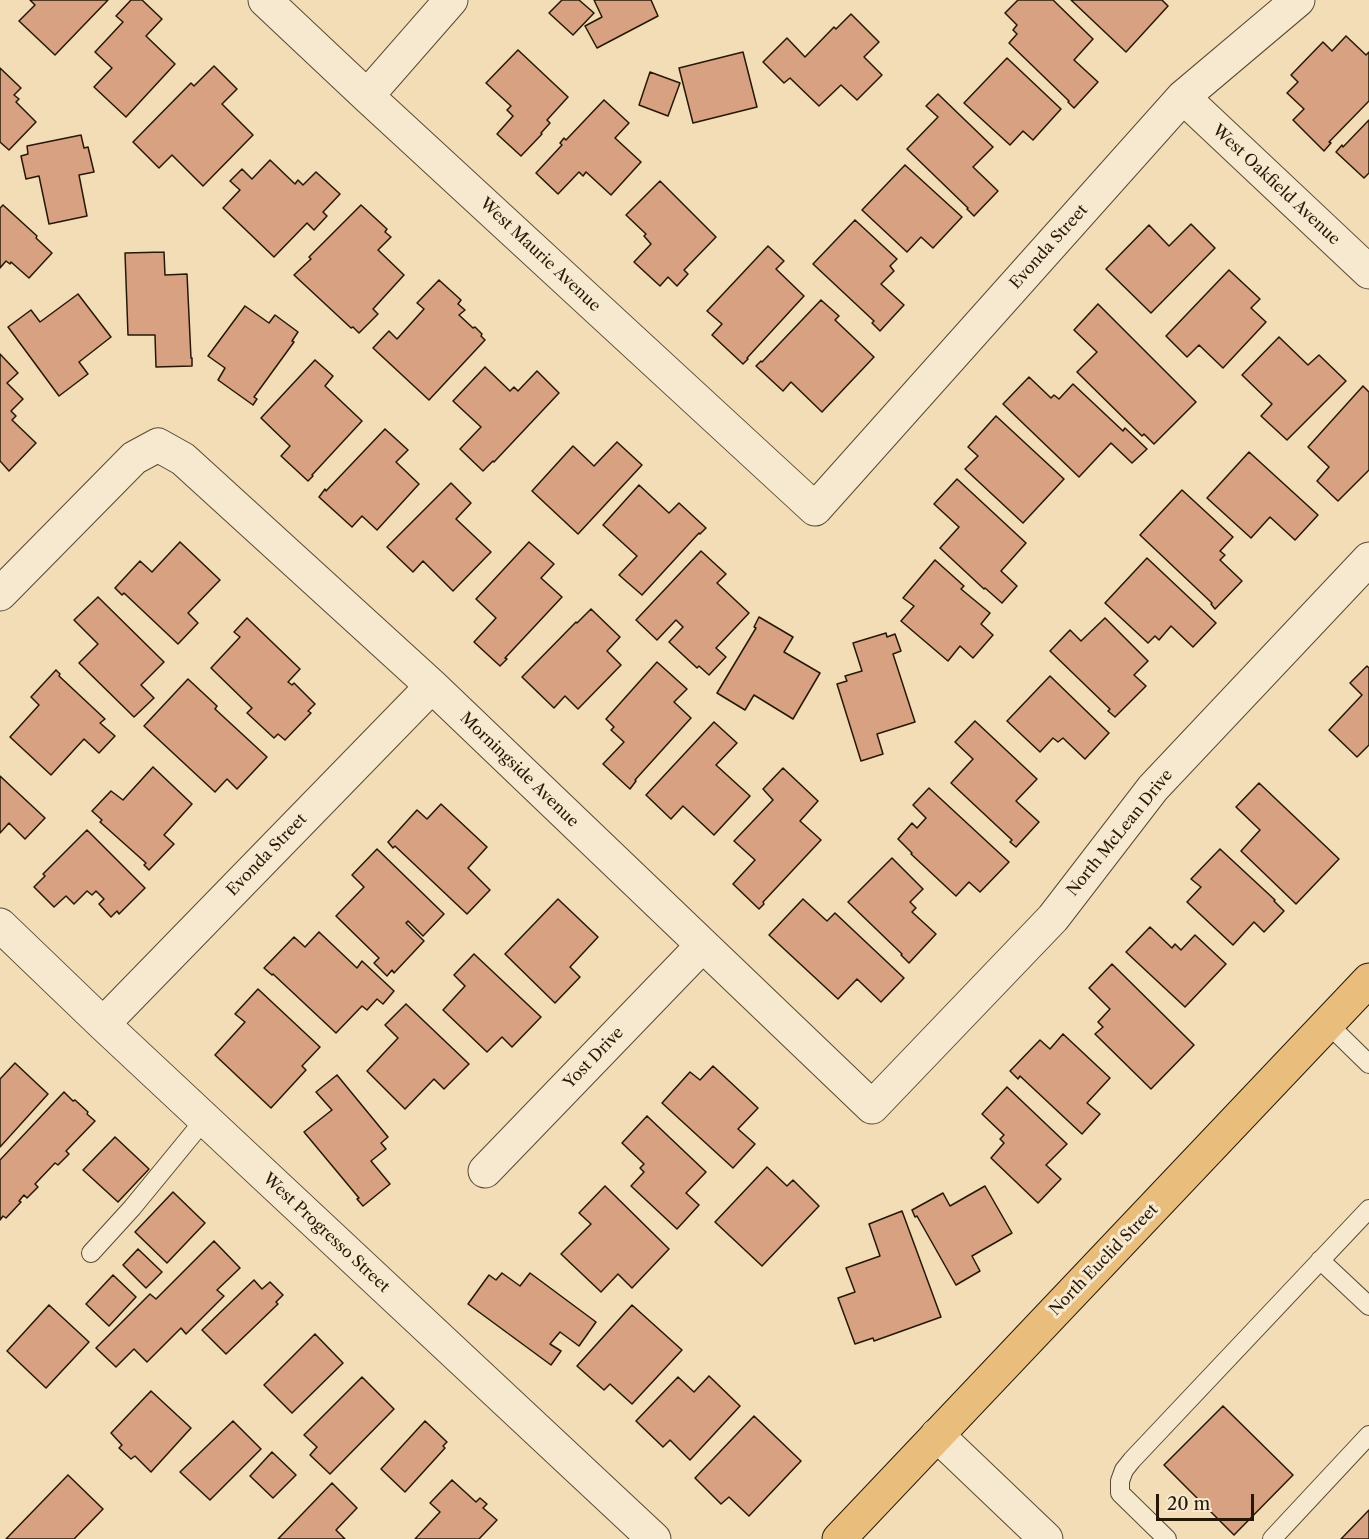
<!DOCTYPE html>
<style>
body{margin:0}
#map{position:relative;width:1369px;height:1539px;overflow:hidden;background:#f2ddb7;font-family:"Libre Caslon Text",serif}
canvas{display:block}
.scale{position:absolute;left:1156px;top:1494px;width:98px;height:27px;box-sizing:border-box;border:3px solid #261805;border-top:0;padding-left:8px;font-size:18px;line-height:21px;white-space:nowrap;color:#261805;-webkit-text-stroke:4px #f7e9d0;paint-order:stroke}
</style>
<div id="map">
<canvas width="1369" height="1539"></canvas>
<div class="scale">20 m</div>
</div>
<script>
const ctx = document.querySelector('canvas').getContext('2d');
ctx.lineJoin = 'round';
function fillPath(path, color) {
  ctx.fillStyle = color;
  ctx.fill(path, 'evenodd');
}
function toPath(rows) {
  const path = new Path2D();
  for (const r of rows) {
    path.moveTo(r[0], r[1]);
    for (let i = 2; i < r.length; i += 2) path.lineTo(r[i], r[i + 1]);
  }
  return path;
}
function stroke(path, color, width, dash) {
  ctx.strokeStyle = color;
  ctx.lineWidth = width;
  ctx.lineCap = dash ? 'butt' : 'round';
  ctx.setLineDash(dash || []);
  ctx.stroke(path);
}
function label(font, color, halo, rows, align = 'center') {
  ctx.font = font + ' "Libre Caslon Text",serif';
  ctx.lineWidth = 6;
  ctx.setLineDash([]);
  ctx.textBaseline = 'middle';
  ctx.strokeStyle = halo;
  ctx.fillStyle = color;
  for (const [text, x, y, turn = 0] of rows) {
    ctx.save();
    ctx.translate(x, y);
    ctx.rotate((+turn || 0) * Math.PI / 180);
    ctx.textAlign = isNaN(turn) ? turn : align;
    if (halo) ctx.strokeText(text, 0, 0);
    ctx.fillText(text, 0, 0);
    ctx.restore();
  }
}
const building = toPath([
 [30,0,108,0,55,55,19,21,35,5,30,0],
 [131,0,142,0,162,19,146,36,175,64,126,117,94,87,112,68,95,52,123,22,116,16,131,0],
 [562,0,579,0,594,13,573,35,549,13,562,0],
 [594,0,651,0,658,16,597,48,585,26,602,17,594,0],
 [1018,0,1053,0,1093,39,1074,60,1098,82,1074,108,1068,102,1069,101,1009,43,1017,34,1013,30,1017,25,1005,13,1018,0],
 [1071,0,1162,0,1168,6,1126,52,1071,0],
 [851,14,879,42,864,57,882,75,857,100,841,85,819,106,790,78,784,83,763,62,787,38,805,57,834,27,836,29,851,14],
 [1346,36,1366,55,1369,52,1369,101,1329,142,1331,143,1324,151,1293,120,1304,109,1287,93,1298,82,1291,75,1323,42,1332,51,1346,36],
 [518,50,568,97,547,120,550,123,541,133,542,134,521,156,497,134,513,116,507,110,511,106,486,83,518,50],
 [743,52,757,107,693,123,679,68,743,52],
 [1007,58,1061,109,1033,140,1023,131,1010,145,964,103,1007,58],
 [214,66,237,89,222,104,253,135,203,186,172,155,159,168,133,142,191,83,194,86,214,66],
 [0,68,21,88,14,95,19,99,16,102,36,122,9,150,0,142,0,68],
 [650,72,680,83,668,116,639,105,650,72],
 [938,94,993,147,973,167,998,191,974,216,967,209,968,208,907,149,938,117,926,106,938,94],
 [604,100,629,123,615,138,641,162,611,195,586,172,583,176,579,172,558,194,536,173,562,145,560,143,564,138,566,140,604,100],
 [1369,120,1369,173,1364,178,1336,152,1342,145,1343,147,1369,120],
 [81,135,84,148,88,147,94,172,79,175,87,216,49,224,39,176,26,179,21,156,28,154,27,146,81,135],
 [270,160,295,184,298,180,303,185,316,172,340,194,323,212,327,216,314,230,307,223,274,257,223,208,240,190,230,181,242,169,252,179,270,160],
 [905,165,962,217,933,248,921,237,907,252,862,210,905,165],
 [660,181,716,237,684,270,688,274,677,286,668,277,660,286,634,262,651,244,644,236,646,234,626,215,660,181],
 [3,205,37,236,36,238,52,253,29,278,11,262,10,264,6,261,0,268,0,208,3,205],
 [361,205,387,229,385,232,391,237,378,250,404,275,373,309,378,314,359,333,353,327,351,328,294,275,311,259,309,257,361,205],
 [855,220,897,259,890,266,894,271,881,284,904,305,880,331,872,323,874,321,813,264,855,220],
 [1191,224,1215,248,1151,313,1106,269,1149,225,1169,246,1191,224],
 [768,246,784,261,776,269,804,296,747,358,748,359,743,364,712,335,722,324,707,311,768,246],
 [164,252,165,275,187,274,191,358,192,358,192,366,156,367,155,335,128,335,125,253,164,252],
 [1229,270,1260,299,1251,308,1266,322,1223,368,1199,345,1187,357,1166,336,1229,270],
 [439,280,461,300,458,304,465,310,459,315,473,328,475,327,482,334,481,336,485,340,429,400,373,348,389,331,397,339,424,309,417,303,439,280],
 [78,294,111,337,79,362,88,374,59,396,8,327,31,310,40,322,78,294],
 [821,300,839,316,835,320,874,357,822,412,791,382,783,391,756,366,761,361,762,362,821,300],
 [1098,304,1196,402,1154,444,1144,434,1142,436,1077,372,1097,352,1074,330,1098,304],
 [245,306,269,323,275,315,298,332,292,341,294,342,254,397,257,399,253,405,218,380,225,368,208,356,245,306],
 [1279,337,1308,365,1319,355,1346,381,1287,440,1261,416,1272,404,1242,375,1279,337],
 [0,354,18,373,7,383,23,399,11,411,16,416,12,420,36,443,9,471,0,461,0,354],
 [315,360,333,376,325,386,362,421,312,475,313,476,308,481,281,456,290,446,261,418,315,360],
 [485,367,510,391,514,387,518,391,537,371,559,393,494,462,493,461,483,471,460,449,481,427,453,401,485,367],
 [1029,377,1051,398,1054,395,1059,399,1073,384,1123,431,1125,428,1147,449,1132,463,1111,443,1079,477,1003,404,1029,377],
 [1363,386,1369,392,1369,470,1338,501,1317,481,1329,467,1308,447,1363,386],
 [996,416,1064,479,1023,523,965,469,978,456,968,447,996,416],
 [385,429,408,450,396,462,419,484,377,530,362,516,352,527,319,497,325,489,326,491,385,429],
 [617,442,642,465,578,534,532,491,573,446,594,466,617,442],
 [1249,452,1318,515,1295,540,1270,517,1251,538,1207,498,1249,452],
 [957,479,1026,543,1001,571,1017,586,1002,603,985,588,984,589,940,548,959,527,934,504,957,479],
 [451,483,471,503,456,519,491,552,453,591,423,561,413,572,387,547,451,483],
 [639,485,669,513,679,503,706,528,700,534,699,533,642,595,619,575,637,556,603,525,639,485],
 [1182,490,1233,537,1220,551,1225,555,1220,560,1242,581,1215,609,1211,604,1212,603,1140,535,1182,490],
 [180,542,220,580,188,613,198,623,178,644,124,593,122,595,115,588,140,561,152,572,180,542],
 [529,542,554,564,541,578,562,597,505,658,507,659,500,666,474,642,496,618,476,599,529,542],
 [701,551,726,574,717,583,749,613,716,648,726,657,709,675,699,666,697,668,669,642,683,627,676,620,657,640,636,620,701,551],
 [1147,558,1216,623,1193,647,1171,626,1159,640,1155,636,1148,643,1105,603,1147,558],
 [935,560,964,586,961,589,990,613,981,624,993,635,973,658,960,646,948,661,901,621,914,606,903,598,935,560],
 [98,597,164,662,141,685,154,698,134,717,79,663,98,644,74,620,98,597],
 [591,609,620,637,607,651,621,665,578,709,565,696,554,708,522,677,576,622,577,623,591,609],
 [759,617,793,637,784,652,820,673,793,719,754,695,745,710,717,693,756,628,754,627,759,617],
 [247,618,300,669,288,682,292,685,294,683,315,704,308,711,311,713,285,740,278,734,274,738,247,713,252,708,211,668,240,637,234,632,247,618],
 [1105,618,1148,661,1134,675,1146,686,1115,717,1108,711,1110,709,1050,651,1070,630,1081,641,1105,618],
 [886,633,887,637,895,634,901,651,893,654,915,722,877,734,883,754,861,761,837,684,847,681,845,676,862,671,853,643,886,633],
 [657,662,687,689,674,702,691,718,635,780,636,781,630,789,603,764,624,742,611,730,614,727,606,719,657,662],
 [1367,666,1369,668,1369,745,1357,757,1329,730,1362,695,1350,683,1367,666],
 [56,670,60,674,59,676,105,719,100,723,115,736,99,753,84,739,51,775,10,737,39,705,31,697,56,670],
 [1050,676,1109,733,1085,759,1063,738,1058,742,1053,738,1040,752,1007,721,1050,676],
 [188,679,217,706,215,709,267,757,237,789,227,779,215,792,144,726,188,679],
 [975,721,1037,779,1016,801,1039,822,1016,847,1010,842,1012,840,951,783,973,759,955,742,975,721],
 [714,722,737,743,716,765,750,796,714,835,683,806,671,819,646,795,714,722],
 [153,767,192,804,164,835,174,844,149,870,144,865,146,863,100,822,102,820,92,811,111,791,123,800,153,767],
 [783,768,818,801,800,821,821,840,763,902,764,904,759,909,733,884,755,860,734,841,773,800,763,789,783,768],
 [0,776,45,818,25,839,9,823,0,833,0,776],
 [1259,783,1339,859,1296,904,1241,851,1260,830,1236,807,1259,783],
 [929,788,1009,862,980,892,969,882,956,896,911,854,912,853,898,839,912,823,917,828,926,818,913,805,929,788],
 [441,804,487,847,468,868,490,890,467,914,395,846,393,848,388,842,417,810,427,819,441,804],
 [87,830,145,888,119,914,117,911,111,917,99,904,104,899,96,891,92,895,87,891,74,904,66,896,54,907,34,887,45,876,43,874,87,830],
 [377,849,444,914,423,936,408,921,406,923,424,941,394,973,392,970,387,976,374,963,379,958,336,916,364,887,352,875,377,849],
 [1220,849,1275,900,1274,901,1284,911,1264,932,1254,922,1233,945,1187,902,1201,887,1191,879,1220,849],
 [892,858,923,889,910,902,916,908,912,912,936,934,909,963,901,955,902,954,848,902,892,858],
 [558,899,598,937,570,967,580,977,555,1003,505,954,558,899],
 [803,899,827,921,835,913,904,978,881,1002,857,979,838,999,769,935,803,899],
 [1150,927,1172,948,1175,944,1181,950,1195,935,1226,964,1185,1007,1126,952,1150,927],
 [319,932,357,968,362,961,394,991,383,1004,377,999,367,1010,362,1006,336,1033,273,974,272,975,264,968,294,937,305,947,319,932],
 [474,954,541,1017,512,1047,502,1037,487,1052,443,1010,465,986,454,975,474,954],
 [1112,964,1194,1045,1151,1089,1095,1034,1103,1027,1098,1022,1110,1009,1089,988,1112,964],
 [258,989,320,1047,302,1066,306,1070,271,1108,215,1055,245,1022,235,1014,258,989],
 [406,1004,469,1064,444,1089,434,1079,405,1109,367,1071,398,1038,385,1025,406,1004],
 [1063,1034,1110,1078,1087,1103,1100,1114,1082,1134,1020,1076,1018,1079,1010,1071,1040,1040,1050,1049,1063,1034],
 [15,1063,48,1094,0,1147,0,1079,15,1063],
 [713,1066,758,1108,738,1129,755,1144,733,1168,662,1103,690,1072,700,1080,713,1066],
 [337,1075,388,1137,381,1143,386,1149,371,1161,390,1184,363,1206,357,1199,359,1198,304,1132,332,1110,316,1092,337,1075],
 [1007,1087,1067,1144,1046,1165,1061,1179,1038,1203,991,1158,1004,1143,1000,1139,1004,1135,982,1114,1007,1087],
 [64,1092,73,1101,75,1100,88,1112,87,1114,95,1121,66,1151,69,1154,58,1165,55,1163,35,1184,38,1187,27,1198,24,1195,19,1201,21,1202,6,1218,3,1216,0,1220,0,1160,64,1092],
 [647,1116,706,1172,686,1193,699,1205,677,1229,631,1186,644,1172,640,1168,644,1164,622,1143,647,1116],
 [115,1137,149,1169,118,1202,83,1170,115,1137],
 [767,1167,787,1186,793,1180,819,1206,762,1266,715,1222,767,1167],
 [605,1186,669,1249,632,1288,618,1274,601,1292,561,1254,591,1224,579,1213,605,1186],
 [985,1186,1012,1233,972,1256,980,1271,956,1285,917,1216,915,1217,912,1210,943,1193,950,1206,985,1186],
 [173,1192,205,1223,167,1263,135,1232,173,1192],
 [902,1211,941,1317,874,1341,873,1338,855,1344,838,1298,855,1292,846,1268,880,1256,869,1224,902,1211],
 [214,1241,240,1268,217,1290,224,1296,186,1334,181,1328,147,1362,134,1349,116,1367,96,1348,150,1294,156,1299,214,1241],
 [138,1249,162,1272,146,1288,123,1265,138,1249],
 [502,1273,520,1286,530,1273,596,1322,579,1346,560,1332,550,1344,561,1351,551,1365,468,1304,489,1275,496,1280,502,1273],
 [113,1275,136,1297,109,1326,86,1304,113,1275],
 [254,1280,262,1289,270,1282,283,1295,276,1302,278,1304,226,1354,202,1330,254,1280],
 [49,1305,89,1342,46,1388,7,1351,49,1305],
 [632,1305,682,1350,632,1404,610,1384,604,1390,577,1366,632,1305],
 [315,1334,343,1363,292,1413,264,1385,315,1334],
 [709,1376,740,1406,690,1460,670,1440,663,1447,636,1421,678,1377,694,1392,709,1376],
 [362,1377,394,1409,330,1474,310,1455,317,1447,304,1435,362,1377],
 [151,1391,191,1428,151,1472,135,1456,131,1459,119,1448,122,1445,111,1433,151,1391],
 [1223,1406,1293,1475,1234,1535,1164,1465,1223,1406],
 [754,1416,801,1461,749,1516,729,1497,721,1504,695,1478,754,1416],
 [233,1421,261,1449,210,1500,180,1472,233,1421],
 [425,1421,447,1442,443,1446,445,1448,405,1492,381,1469,425,1421],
 [272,1452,296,1475,273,1498,250,1476,272,1452],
 [68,1475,103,1509,74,1539,6,1539,68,1475],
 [452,1480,476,1502,480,1498,487,1504,483,1508,497,1520,479,1539,415,1539,440,1512,430,1503,452,1480],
 [332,1483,357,1508,336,1530,345,1539,278,1539,332,1483],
 [1369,1510,1369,1539,1341,1539,1369,1510]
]);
const lane = toPath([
 [1328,1024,1369,1064],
 [91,1253,132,1208,205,1119],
 [1320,1260,1369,1306],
 [1167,1539,1120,1493,1120,1481,1124,1470,1132,1460,1369,1209],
 [1272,1539,1369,1435]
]);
const street = toPath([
 [265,0,367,96,815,509,1183,97,1298,0],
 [367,96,451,0],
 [1183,97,1369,272],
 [0,594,134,458,158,445,183,459,432,686,872,1107,1053,918,1153,788,1369,559],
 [0,925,103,1024,654,1539],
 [103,1024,432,686],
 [485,1171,702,946],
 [937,1435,1046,1539]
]);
const primary = toPath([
 [839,1539,1369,980]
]);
const streetNames = [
 ["West Oakfield Avenue",1276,185,43],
 ["Evonda Street",1049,247,-48],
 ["West Maurie Avenue",540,255,43],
 ["Morningside Avenue",519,770,44],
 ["North McLean Drive",1120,833,-51],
 ["Evonda Street",267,855,-46],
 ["Yost Drive",594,1058,-46],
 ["West Progresso Street",326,1233,43],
 ["North Euclid Street",1104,1260,-46]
];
fillPath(building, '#d8a182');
stroke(building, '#261805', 1.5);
stroke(lane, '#594932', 20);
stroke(street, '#594932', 35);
stroke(primary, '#261805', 35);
stroke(lane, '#f7e9d0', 18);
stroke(street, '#f7e9d0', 33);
stroke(primary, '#e9be7c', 33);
label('16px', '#261805', '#f7e9d0', streetNames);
</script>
